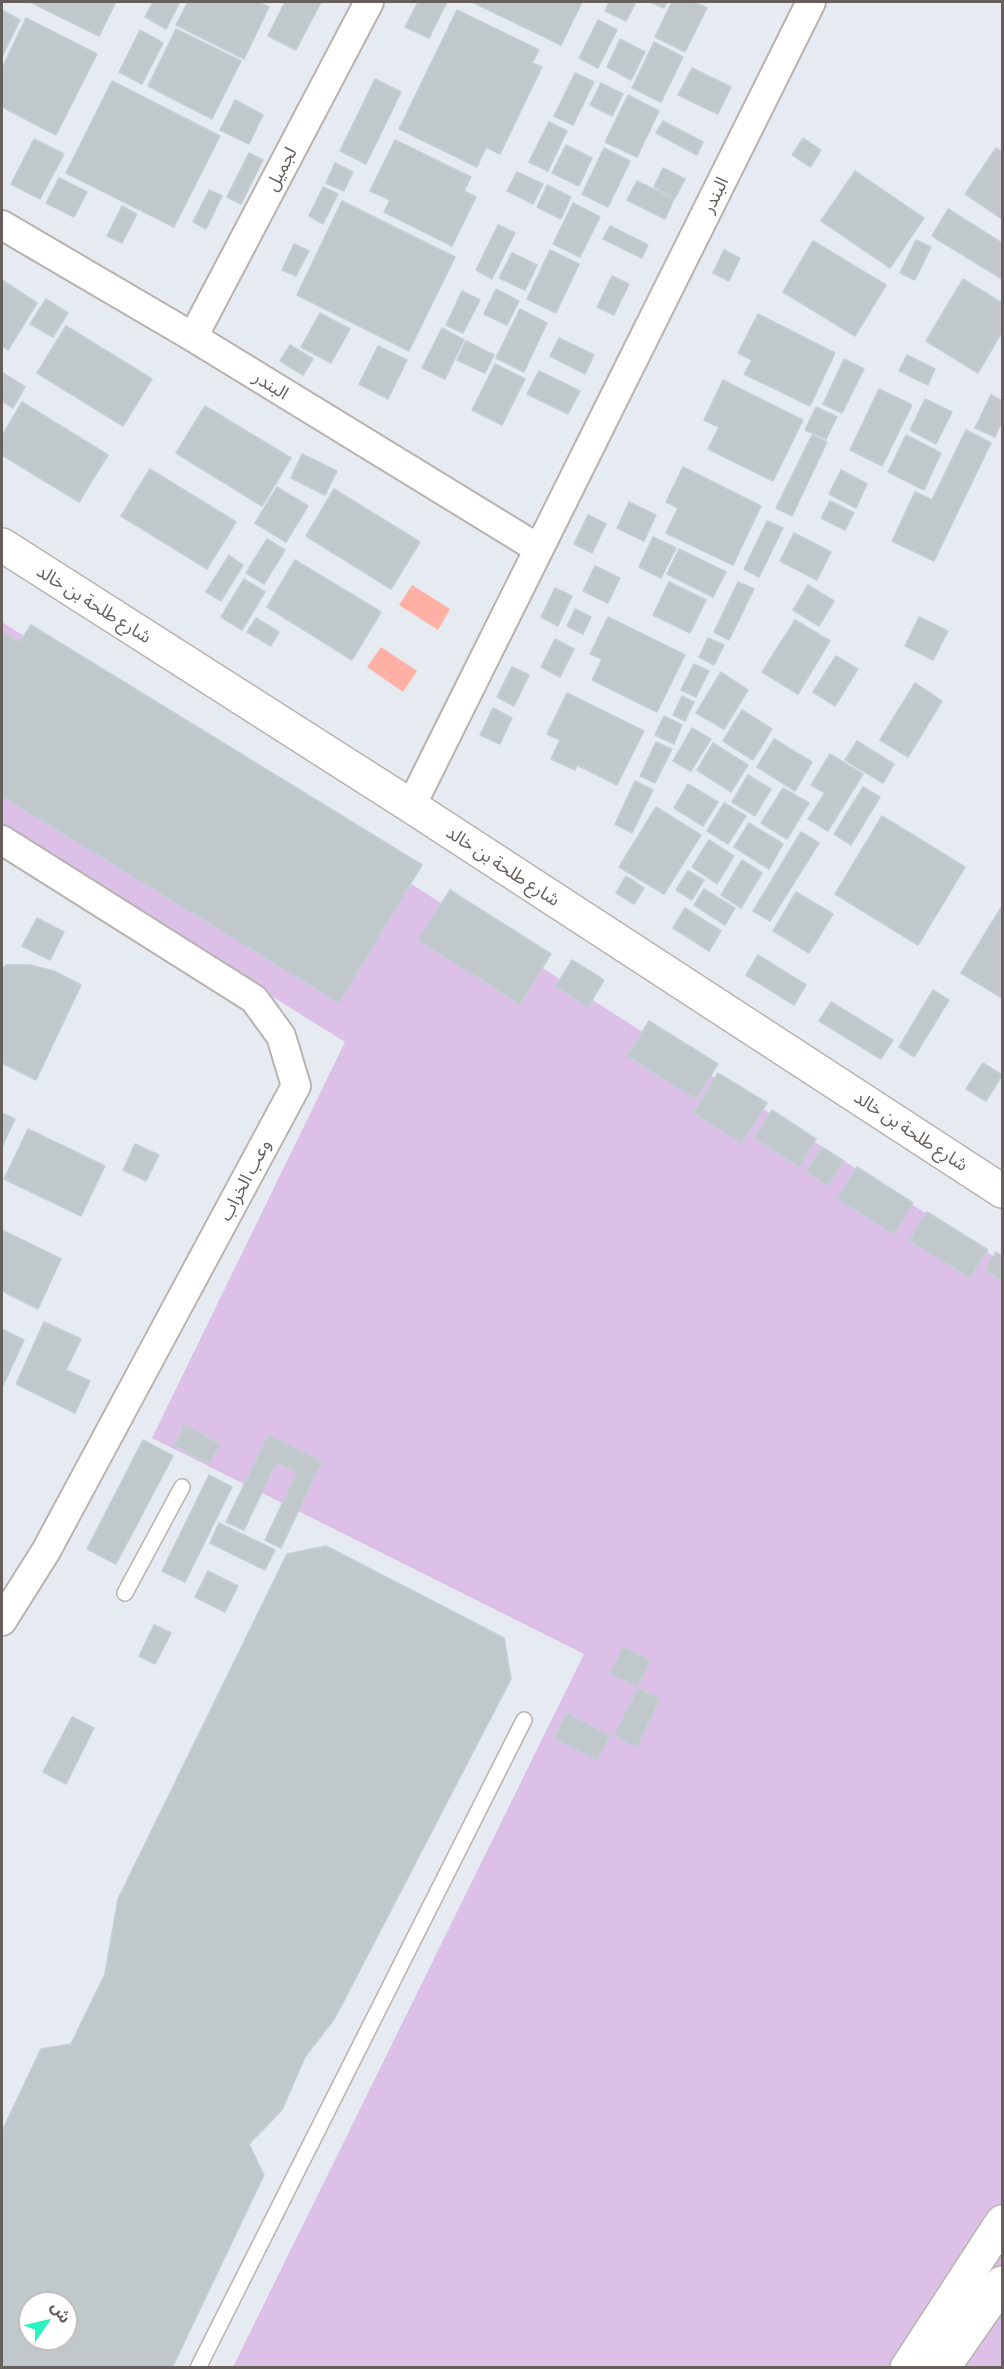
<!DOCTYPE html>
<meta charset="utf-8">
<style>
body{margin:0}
#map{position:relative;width:1004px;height:2369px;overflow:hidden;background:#e5ebf0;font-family:Commissioner,"Noto Sans Arabic",sans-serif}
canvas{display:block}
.frame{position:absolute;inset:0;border:3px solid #665f5c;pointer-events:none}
.north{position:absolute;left:18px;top:2291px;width:60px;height:60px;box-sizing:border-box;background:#fff;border:2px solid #c2bfbe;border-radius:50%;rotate:56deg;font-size:16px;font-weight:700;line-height:24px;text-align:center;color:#665f5c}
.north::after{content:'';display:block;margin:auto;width:21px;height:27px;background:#29f1c2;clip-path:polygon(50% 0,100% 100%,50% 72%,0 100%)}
</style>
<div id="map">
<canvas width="1004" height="2369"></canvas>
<div class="frame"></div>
<div class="north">ش</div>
</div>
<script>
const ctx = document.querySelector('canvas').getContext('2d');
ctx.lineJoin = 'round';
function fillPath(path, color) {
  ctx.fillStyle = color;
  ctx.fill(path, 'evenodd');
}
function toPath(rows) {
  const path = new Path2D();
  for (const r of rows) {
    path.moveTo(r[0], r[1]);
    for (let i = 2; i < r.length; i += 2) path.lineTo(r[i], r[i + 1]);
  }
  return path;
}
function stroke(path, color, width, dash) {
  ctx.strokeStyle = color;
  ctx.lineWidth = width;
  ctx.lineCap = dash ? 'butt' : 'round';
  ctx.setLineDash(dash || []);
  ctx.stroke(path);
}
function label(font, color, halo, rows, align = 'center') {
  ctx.font = font + ' Commissioner,"Noto Sans Arabic",sans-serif';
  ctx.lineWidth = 4.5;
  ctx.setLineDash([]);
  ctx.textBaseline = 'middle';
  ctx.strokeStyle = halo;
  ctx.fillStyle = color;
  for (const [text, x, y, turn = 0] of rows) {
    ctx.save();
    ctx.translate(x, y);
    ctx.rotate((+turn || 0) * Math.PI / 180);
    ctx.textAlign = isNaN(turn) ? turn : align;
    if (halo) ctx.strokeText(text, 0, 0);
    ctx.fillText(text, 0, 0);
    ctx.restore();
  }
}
const green = toPath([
 [2,622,1002,1262,1002,2367,233,2367,584,1654,152,1438,345,1042,2,828]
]);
const water = toPath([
 [412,585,450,609,438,630,399,605],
 [381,647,417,671,403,692,367,667]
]);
const building = toPath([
 [30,2,116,2,99,36,30,2],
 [153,2,180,2,166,29,145,17,153,2],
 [188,2,258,2,269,7,244,59,176,25,188,2],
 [285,2,321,2,296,50,268,36,285,2],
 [418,2,447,2,429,38,405,27,418,2],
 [472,2,582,2,561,45,472,2],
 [609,2,636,2,626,21,605,11,609,2],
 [650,2,667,2,664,8,650,2],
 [672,2,694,2,707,8,685,52,655,37,672,2],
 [2,10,20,20,2,57,2,10],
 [457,10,539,50,532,63,542,67,500,154,486,147,477,167,399,129,457,10],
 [26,18,97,54,56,135,2,107,2,68,26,18],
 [598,20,617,30,598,68,579,58,598,20],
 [176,29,241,61,212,119,148,86,176,29],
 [140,30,163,43,142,84,119,72,140,30],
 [620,39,645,52,631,80,607,67,620,39],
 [654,42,683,57,661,102,632,88,654,42],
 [692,68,731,87,718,114,678,95,692,68],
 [575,73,594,82,573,125,554,116,575,73],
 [375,79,401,92,366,164,340,151,375,79],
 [112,81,220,136,174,227,66,173,112,81],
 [601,83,623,94,612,116,590,105,601,83],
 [628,95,659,111,637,157,605,142,628,95],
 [235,100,263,115,249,144,220,130,235,100],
 [663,121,703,142,697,155,656,133,663,121],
 [549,122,567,131,548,171,529,162,549,122],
 [803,138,821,150,810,167,792,155,803,138],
 [34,139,64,154,40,199,11,184,34,139],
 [395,140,471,177,464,191,476,197,452,246,384,212,390,200,370,191,395,140],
 [566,145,592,158,579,186,552,173,566,145],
 [604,148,630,161,608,207,582,194,604,148],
 [996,148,1002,152,1002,219,965,194,996,148],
 [249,153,263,160,241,204,227,197,249,153],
 [335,163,353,172,344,191,326,183,335,163],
 [663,168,685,179,675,198,654,187,663,168],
 [855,171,924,218,890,268,821,221,855,171],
 [517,172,543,184,533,204,507,191,517,172],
 [59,178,87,192,74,217,46,203,59,178],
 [637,181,674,199,665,219,627,200,637,181],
 [547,185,571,197,561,219,537,207,547,185],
 [323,187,338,194,323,224,309,216,323,187],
 [209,190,222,196,206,229,193,222,209,190],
 [342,201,455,257,409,351,297,295,342,201],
 [573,203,600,217,580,257,553,244,573,203],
 [122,206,137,214,122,243,107,236,122,206],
 [948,209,1002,243,1002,279,932,236,948,209],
 [498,225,515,233,492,279,476,270,498,225],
 [610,226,648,245,642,258,603,239,610,226],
 [916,240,931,247,915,280,900,273,916,240],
 [813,241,886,285,855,336,783,292,813,241],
 [294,244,309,251,296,276,282,270,294,244],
 [550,250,579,264,556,313,527,299,550,250],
 [724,250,740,258,729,281,713,273,724,250],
 [512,253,537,265,525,290,499,278,512,253],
 [612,276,629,284,614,315,597,307,612,276],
 [963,279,1002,303,1002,332,978,373,926,341,963,279],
 [2,280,37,303,8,350,2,346,2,280],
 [496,289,519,301,507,325,484,314,496,289],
 [462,291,480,300,463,333,446,325,462,291],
 [46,299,68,313,53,337,30,324,46,299],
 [520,309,547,323,524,372,496,358,520,309],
 [320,313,350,329,331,363,301,347,320,313],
 [758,314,835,353,810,406,744,374,752,360,738,353,758,314],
 [66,326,152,379,123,426,37,373,66,326],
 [442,328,464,340,445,379,422,368,442,328],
 [559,338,594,355,585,374,550,356,559,338],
 [466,341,494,355,485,373,457,360,466,341],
 [290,345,313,359,303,375,280,361,290,345],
 [378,346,407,360,388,399,359,384,378,346],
 [907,355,935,369,928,385,899,371,907,355],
 [844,359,864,369,842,413,823,404,844,359],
 [495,364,525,379,502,425,472,410,495,364],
 [539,371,580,391,568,414,527,394,539,371],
 [3,373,25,387,13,408,2,401,3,373],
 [723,380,803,420,773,481,708,449,719,427,704,420,723,380],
 [879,389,912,405,882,466,850,450,879,389],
 [991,395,1002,401,1002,421,995,437,975,428,991,395],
 [925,399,952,412,936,444,910,430,925,399],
 [22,402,108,455,79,502,2,455,2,436,22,402],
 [205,406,291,458,262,506,176,453,205,406],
 [816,407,837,417,826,439,805,430,816,407],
 [966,430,991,443,934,561,892,541,915,492,932,500,966,430],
 [812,435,827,442,792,516,776,508,812,435],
 [906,435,941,453,924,490,888,472,906,435],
 [302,454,337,471,325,495,291,478,302,454],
 [683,467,761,506,733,565,666,533,678,508,666,502,683,467],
 [150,469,236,522,207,569,121,516,150,469],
 [841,470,867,484,856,508,829,494,841,470],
 [277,487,308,506,286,542,255,523,277,487],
 [334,489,420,542,391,589,306,536,334,489],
 [830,501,854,513,845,530,821,518,830,501],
 [629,502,656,515,644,541,617,528,629,502],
 [588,515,606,524,592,553,574,544,588,515],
 [767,521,783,528,759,577,744,569,767,521],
 [794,533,831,552,817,580,780,561,794,533],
 [653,537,676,548,661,578,639,567,653,537],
 [267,539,285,550,264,584,246,573,267,539],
 [679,549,726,572,713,597,667,574,679,549],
 [229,555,243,565,221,601,206,592,229,555],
 [295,560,381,612,352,660,267,607,295,560],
 [595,566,620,578,608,603,583,591,595,566],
 [244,579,265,592,242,630,221,617,244,579],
 [669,582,706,600,690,633,653,615,669,582],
 [738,582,754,589,729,640,714,632,738,582],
 [808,585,834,601,819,626,793,610,808,585],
 [555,588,572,596,558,626,541,617,555,588],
 [575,609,591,617,583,634,567,626,575,609],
 [608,617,685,655,657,712,592,680,602,659,590,654,608,617],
 [919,617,948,631,933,660,905,646,919,617],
 [256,618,279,632,271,646,247,632,256,618],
 [795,620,830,641,798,694,762,672,795,620],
 [31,625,422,865,339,1003,2,796,2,631,20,642,31,625],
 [708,638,724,645,714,665,699,657,708,638],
 [555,639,574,649,560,677,541,667,555,639],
 [836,656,858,669,835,706,813,692,836,656],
 [694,664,709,671,696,697,681,690,694,664],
 [512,667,529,675,514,706,497,697,512,667],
 [721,672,748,690,724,729,696,713,721,672],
 [915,683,942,701,908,757,880,740,915,683],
 [567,693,644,731,617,785,577,765,575,770,551,759,560,740,547,734,567,693],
 [682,696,694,702,685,721,673,715,682,696],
 [493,708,512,718,500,744,480,735,493,708],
 [742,710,772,729,753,760,723,741,742,710],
 [664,716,682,725,674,744,655,735,664,716],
 [692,728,711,739,691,771,673,761,692,728],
 [774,739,812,762,795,791,757,767,774,739],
 [857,741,894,764,883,783,845,760,857,741],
 [656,742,672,749,655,783,640,776,656,742],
 [713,743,748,765,731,792,697,770,713,743],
 [830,754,863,774,828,831,808,819,825,793,811,785,830,754],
 [748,775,771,789,755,816,732,802,748,775],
 [635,781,653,790,632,833,615,824,635,781],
 [688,784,718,802,703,826,674,808,688,784],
 [863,787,880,797,851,845,834,834,863,787],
 [783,788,809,803,787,839,761,823,783,788],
 [724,803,746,816,728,844,707,831,724,803],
 [656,807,701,835,664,894,619,867,656,807],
 [882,816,965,867,918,945,835,894,882,816],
 [749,823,783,844,769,869,734,847,749,823],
 [801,832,819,843,770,921,753,911,801,832],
 [709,840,734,856,717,884,692,867,709,840],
 [742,860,762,873,741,908,721,895,742,860],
 [688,871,704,880,692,900,676,890,688,871],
 [626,876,644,888,634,904,616,893,626,876],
 [704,889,735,908,725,925,694,905,704,889],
 [450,890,551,954,520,1004,418,940,450,890],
 [796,892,833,914,809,953,773,931,796,892],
 [1002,906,1002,998,961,973,1002,906],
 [685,908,721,931,709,951,673,928,685,908],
 [37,918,64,932,50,960,22,946,37,918],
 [758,955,806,985,794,1005,746,975,758,955],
 [572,960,604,980,588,1007,556,986,572,960],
 [7,965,30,965,54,971,81,985,36,1080,2,1063,2,968,7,965],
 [933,990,949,1000,914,1057,899,1047,933,990],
 [831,1002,893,1040,881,1059,819,1021,831,1002],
 [649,1021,718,1064,696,1099,627,1056,649,1021],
 [983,1063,1002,1075,986,1101,966,1089,983,1063],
 [718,1073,767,1103,742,1143,693,1113,718,1073],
 [772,1110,816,1139,799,1167,754,1138,772,1110],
 [2,1113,15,1119,2,1147,2,1113],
 [28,1129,105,1166,81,1216,4,1179,28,1129],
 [135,1144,159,1155,146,1181,123,1170,135,1144],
 [822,1147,844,1161,828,1185,806,1172,822,1147],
 [857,1167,913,1203,894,1234,837,1199,857,1167],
 [927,1212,988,1250,970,1278,909,1240,927,1212],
 [2,1230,61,1259,38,1309,2,1291,2,1230],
 [996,1252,1002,1256,1002,1281,985,1270,996,1252],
 [44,1322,81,1339,66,1370,90,1381,75,1413,16,1384,44,1322],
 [2,1329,24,1340,2,1388,2,1329],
 [185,1425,220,1444,209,1464,174,1445,185,1425],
 [268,1435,322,1461,281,1548,265,1540,297,1472,276,1463,244,1530,226,1522,268,1435],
 [143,1440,173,1456,116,1564,87,1549,143,1440],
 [209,1475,232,1487,185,1582,162,1571,209,1475],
 [219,1523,275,1550,265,1570,210,1543,219,1523],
 [326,1546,504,1638,511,1679,335,2018,305,2057,282,2110,249,2144,264,2175,172,2368,2,2368,2,2131,41,2049,71,2044,105,1974,118,1899,287,1554,326,1546],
 [30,2303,66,2303,66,2339,30,2339,30,2303],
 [208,1571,238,1586,225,1612,195,1597,208,1571],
 [154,1625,171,1633,155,1664,139,1656,154,1625],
 [623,1647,650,1660,638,1686,610,1674,623,1647],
 [638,1688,660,1699,637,1747,614,1735,638,1688],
 [567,1713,610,1736,597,1760,554,1738,567,1713],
 [72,1717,94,1728,66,1784,43,1772,72,1717]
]);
const service = toPath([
 [125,1593,182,1487],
 [198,2368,524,1720]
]);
const minor = toPath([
 [2,225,193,337,539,549],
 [193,337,369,2],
 [411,806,811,2],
 [2,840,254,999,281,1036,296,1086,46,1551,2,1621]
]);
const tertiary = toPath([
 [2,545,411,806,1002,1191],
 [907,2368,1002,2222],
 [943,2368,1002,2283]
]);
const streetNames = [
 ["لجميل",281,169,-62],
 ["البندر",715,195,-64],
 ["البندر",271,385,32],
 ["شارع طلحة بن خالد",94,604,32],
 ["شارع طلحة بن خالد",503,866,33],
 ["شارع طلحة بن خالد",911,1131,33],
 ["وعب الخراب",245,1180,-62]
];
fillPath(green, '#dcc0e8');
fillPath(water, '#ffb0a5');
fillPath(building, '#c1c8cb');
stroke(building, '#c3ced5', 1.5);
stroke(service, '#b8b3b0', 18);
stroke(minor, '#b8b3b0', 32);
stroke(tertiary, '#b8b3b0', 36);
stroke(service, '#fff', 15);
stroke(minor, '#fff', 28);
stroke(tertiary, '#fff', 33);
label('18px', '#665f5c', '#fff', streetNames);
</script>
